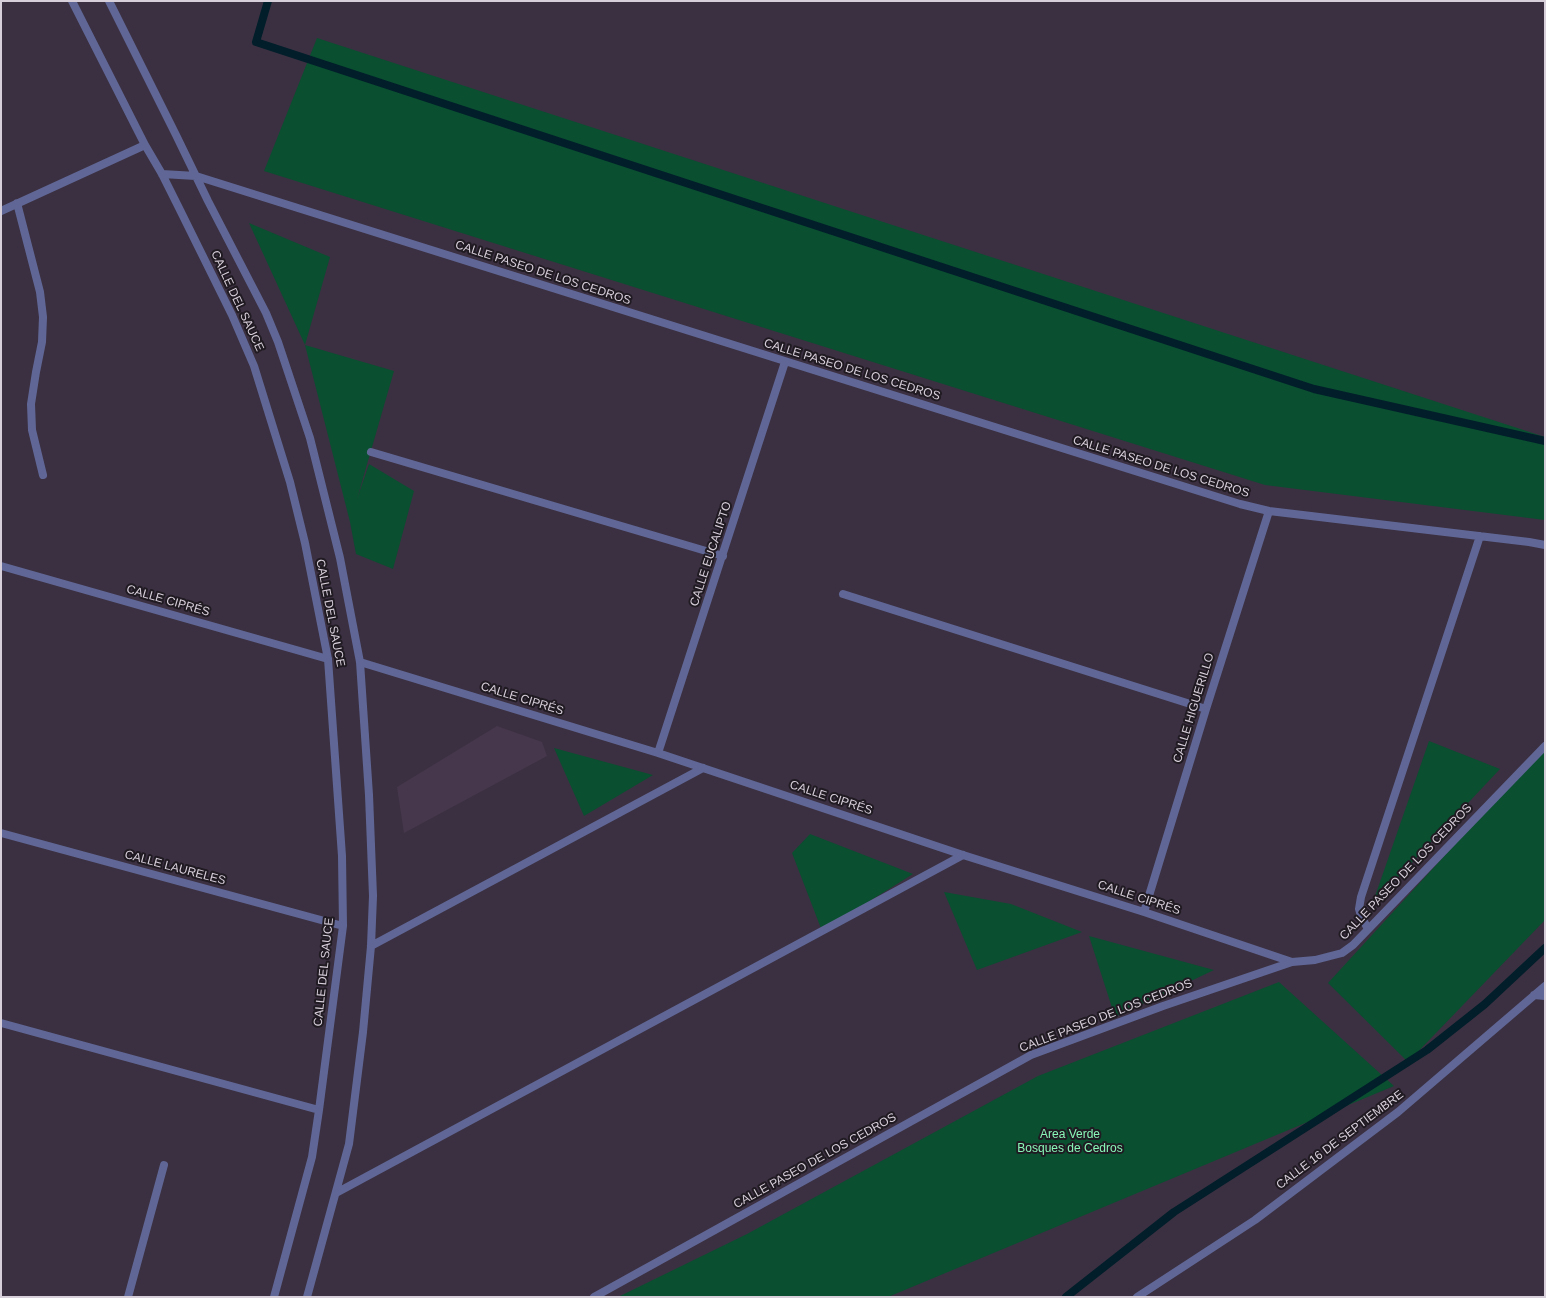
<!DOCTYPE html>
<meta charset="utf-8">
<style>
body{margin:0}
#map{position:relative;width:1546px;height:1298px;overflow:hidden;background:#3b3041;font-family:Arial,sans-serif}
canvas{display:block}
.frame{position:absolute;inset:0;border:2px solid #d7cfda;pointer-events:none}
</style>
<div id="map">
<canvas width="1546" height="1298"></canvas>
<div class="frame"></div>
</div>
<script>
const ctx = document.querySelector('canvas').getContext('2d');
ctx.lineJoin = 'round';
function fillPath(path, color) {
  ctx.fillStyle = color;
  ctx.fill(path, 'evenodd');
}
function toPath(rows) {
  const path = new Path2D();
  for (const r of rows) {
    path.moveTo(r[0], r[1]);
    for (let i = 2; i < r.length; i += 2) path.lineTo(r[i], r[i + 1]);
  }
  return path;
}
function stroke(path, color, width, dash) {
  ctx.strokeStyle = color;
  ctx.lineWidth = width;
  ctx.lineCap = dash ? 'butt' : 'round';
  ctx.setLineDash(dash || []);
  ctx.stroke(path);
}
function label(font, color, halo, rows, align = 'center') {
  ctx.font = font + ' Arial,sans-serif';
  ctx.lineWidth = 4;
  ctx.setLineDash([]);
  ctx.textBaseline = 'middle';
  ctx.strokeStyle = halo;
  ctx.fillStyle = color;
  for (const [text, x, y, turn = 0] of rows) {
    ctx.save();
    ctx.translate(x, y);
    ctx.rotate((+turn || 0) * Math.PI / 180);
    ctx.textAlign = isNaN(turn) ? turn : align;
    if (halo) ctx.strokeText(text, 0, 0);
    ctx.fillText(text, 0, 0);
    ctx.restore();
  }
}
const built = toPath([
 [497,726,542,742,547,756,404,833,397,787]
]);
const green = toPath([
 [317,38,1545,437,1545,520,1265,485,264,171],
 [249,223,330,257,305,345,394,371,357,499,369,464,414,491,393,569,356,554,350,522,305,345],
 [1429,741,1500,769,1372,905],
 [1545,746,1545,920,1408,1062,1328,983],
 [554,748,653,775,584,816],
 [810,834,913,874,822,931,792,853],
 [944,892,1011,904,1082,932,977,970],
 [1089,936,1214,970,1115,1017],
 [1279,982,1394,1086,888,1297,618,1297,747,1234,1038,1076]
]);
const stream = toPath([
 [268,1,256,42,1314,389,1545,441],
 [1066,1297,1174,1212,1427,1050,1485,1004,1545,948]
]);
const street = toPath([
 [72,1,145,145,162,174,180,210,232,315,254,366,290,482,305,543,328,659,342,856,343,926,319,1110,312,1157,274,1297],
 [109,1,176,135,208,201,266,313,278,342,310,438,340,558,360,662,369,795,373,896,371,946,363,1032,349,1144,307,1297],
 [162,174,196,176,1240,504,1269,511,1529,542,1545,545],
 [17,203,40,292,43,317,42,342,36,372,31,404,32,430,43,475],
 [1,211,145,145],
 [371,452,723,556],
 [1,566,328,659],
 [843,594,1206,709],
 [360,662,658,753,963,855,1144,912,1292,962],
 [658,753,785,362],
 [1,833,343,926],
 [1144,912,1206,709,1269,511],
 [1368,929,1361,916,1359,909,1361,897,1480,536],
 [371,946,703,768],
 [1534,995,1545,996],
 [1,1023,319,1110],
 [336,1193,963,855],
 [128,1297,164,1165],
 [594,1297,1031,1055,1163,1006,1292,962,1315,960,1342,953,1353,945,1545,746],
 [1137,1297,1255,1220,1398,1112,1545,986]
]);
const streetNames = [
 ["CALLE PASEO DE LOS CEDROS",543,273,18],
 ["CALLE DEL SAUCE",237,301,65],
 ["CALLE PASEO DE LOS CEDROS",852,370,17],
 ["CALLE PASEO DE LOS CEDROS",1161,467,17],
 ["CALLE EUCALIPTO",711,554,-72],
 ["CALLE CIPRÉS",168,601,16],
 ["CALLE DEL SAUCE",330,613,79],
 ["CALLE CIPRÉS",522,699,17],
 ["CALLE HIGUERILLO",1194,708,-73],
 ["CALLE CIPRÉS",831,798,18],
 ["CALLE LAURELES",175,868,15],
 ["CALLE PASEO DE LOS CEDROS",1406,872,-46],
 ["CALLE CIPRÉS",1139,898,18],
 ["CALLE DEL SAUCE",324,972,-84],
 ["CALLE PASEO DE LOS CEDROS",1106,1016,-21],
 ["CALLE 16 DE SEPTIEMBRE",1340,1140,-37],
 ["CALLE PASEO DE LOS CEDROS",815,1161,-29]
];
const parkNames = [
 ["Area Verde",1070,1135],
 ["Bosques de Cedros",1070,1149]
];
fillPath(built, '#46374d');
fillPath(green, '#0a4f30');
stroke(stream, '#011e2a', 8);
stroke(street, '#606796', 8);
label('12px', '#d7cfda', '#201a22', streetNames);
label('12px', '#89f7b8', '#201a22', parkNames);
</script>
